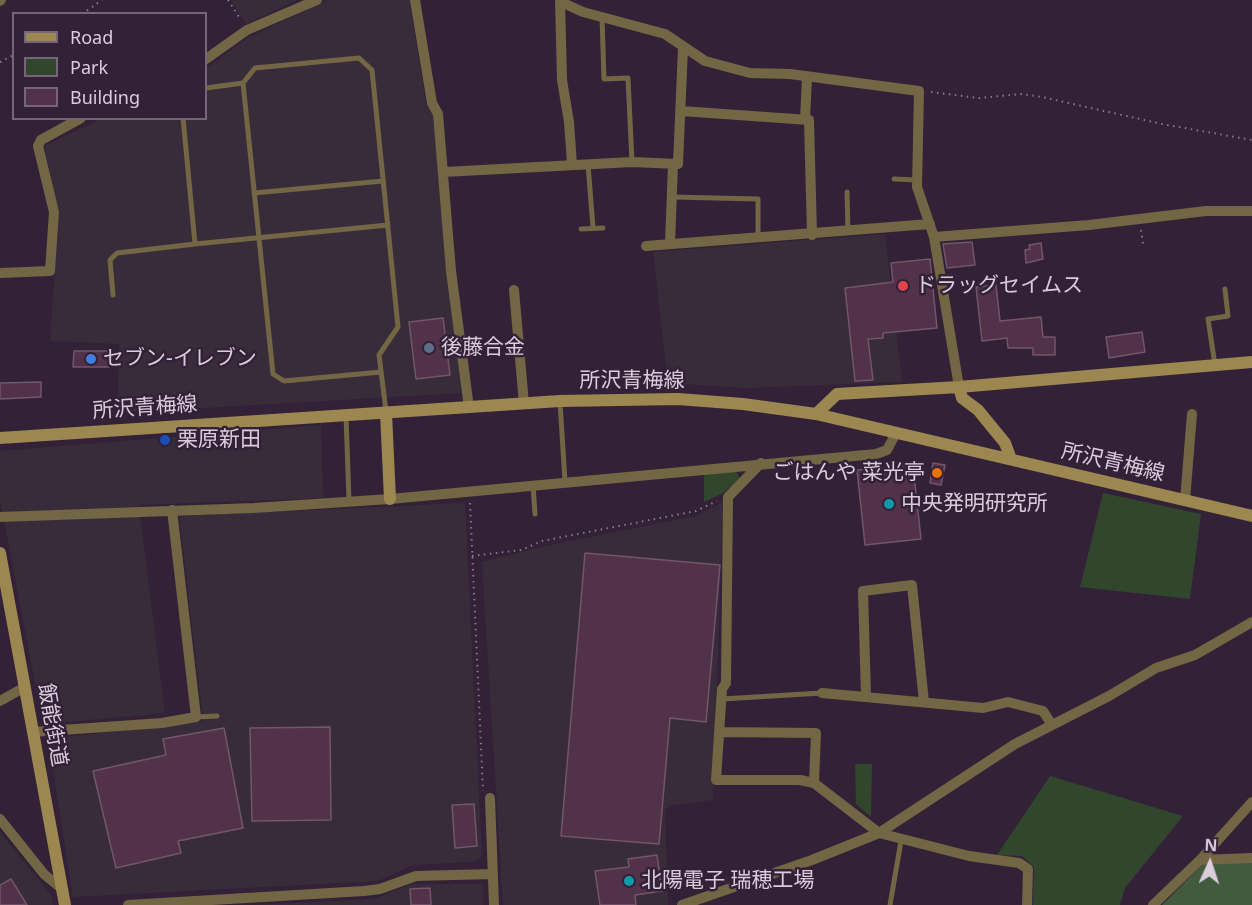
<!DOCTYPE html>
<meta charset="utf-8">
<style>
body{margin:0}
#map{position:relative;width:1252px;height:905px;overflow:hidden;background:#332138;font-family:"Noto Sans",sans-serif}
canvas{display:block}
.legend{position:absolute;left:12px;top:12px;width:195px;height:108px;box-sizing:border-box;background:#332138;border:2px solid #75667a;margin:0;padding:8px 10px;list-style:none;font-size:18px;color:#d9cddc}
.legend li{display:flex;align-items:center;gap:12px;height:30px}
.legend b{width:30px;border:2px solid #75667a}
.north{position:absolute;left:1180px;top:833px;width:60px;height:60px;-webkit-text-stroke:4px #332138;paint-order:stroke;rotate:3deg;font-size:16px;font-weight:700;line-height:24px;text-align:center;color:#d9cddc}
.north::after{content:'';display:block;margin:auto;width:21px;height:27px;background:#d9cddc;clip-path:polygon(50% 0,100% 100%,50% 72%,0 100%)}
</style>
<div id="map">
<canvas width="1252" height="905"></canvas>
<ul class="legend">
<li><b style="height:8px;background:#9d8750"></b>Road</li>
<li><b style="height:16px;background:#31462d"></b>Park</li>
<li><b style="height:16px;background:#513249"></b>Building</li>
</ul>
<div class="north">N</div>
</div>
<script>
const ctx = document.querySelector('canvas').getContext('2d');
ctx.lineJoin = 'round';
function fillPath(path, color) {
  ctx.fillStyle = color;
  ctx.fill(path, 'evenodd');
}
function toPath(rows) {
  const path = new Path2D();
  for (const r of rows) {
    path.moveTo(r[0], r[1]);
    for (let i = 2; i < r.length; i += 2) path.lineTo(r[i], r[i + 1]);
  }
  return path;
}
function stroke(path, color, width, dash) {
  ctx.strokeStyle = color;
  ctx.lineWidth = width;
  ctx.lineCap = dash ? 'butt' : 'round';
  ctx.setLineDash(dash || []);
  ctx.stroke(path);
}
function label(font, color, halo, rows, align = 'center') {
  ctx.font = font + ' "Noto Sans","Noto Sans JP",sans-serif';
  ctx.lineWidth = 5;
  ctx.setLineDash([]);
  ctx.textBaseline = 'middle';
  ctx.strokeStyle = halo;
  ctx.fillStyle = color;
  for (const [text, x, y, turn = 0] of rows) {
    ctx.save();
    ctx.translate(x, y);
    ctx.rotate((+turn || 0) * Math.PI / 180);
    ctx.textAlign = isNaN(turn) ? turn : align;
    if (halo) ctx.strokeText(text, 0, 0);
    ctx.fillText(text, 0, 0);
    ctx.restore();
  }
}
const industrial = toPath([
 [231,0,297,0,246,24],
 [328,0,410,0,426,103,433,116,461,393,118,413,119,344,50,341,59,212,44,146,101,119,206,118,206,69,247,38],
 [885,234,902,382,746,388,668,383,653,252],
 [321,425,323,498,139,505,165,713,43,724,0,500,0,451],
 [723,502,713,800,673,805,665,810,668,905,503,905,482,562,545,546,696,516],
 [465,503,482,856,474,862,413,865,378,881,73,897,48,739,203,721,179,516],
 [0,832,51,895,53,905,0,905],
 [412,884,483,884,483,905,251,905,374,899]
]);
const green = toPath([
 [736,470,740,479,723,493,704,502,704,473],
 [1103,493,1201,514,1190,599,1080,587],
 [855,764,872,764,871,817,856,804],
 [1050,776,1183,816,1125,888,1120,905,1033,905,1034,867,1022,856,997,855]
]);
const forest = toPath([
 [1252,862,1252,905,1162,905,1202,865]
]);
const building = toPath([
 [972,242,975,265,947,268,943,244,972,242],
 [1041,243,1043,259,1026,263,1025,250,1030,249,1029,245,1041,243],
 [930,259,937,328,883,333,883,338,868,339,873,380,855,381,845,288,893,282,891,263,930,259],
 [996,285,1000,321,1041,317,1043,337,1055,337,1055,355,1033,355,1033,348,1008,348,1007,338,982,341,976,287,996,285],
 [443,318,450,375,416,379,409,322,443,318],
 [1142,332,1145,352,1109,358,1106,337,1142,332],
 [74,351,109,351,109,367,73,367,74,351],
 [41,382,41,397,0,399,0,383,41,382],
 [933,463,945,465,941,485,930,483,933,463],
 [913,465,921,539,865,545,857,470,913,465],
 [585,553,720,565,706,722,670,718,659,844,561,836,585,553],
 [330,727,331,820,252,821,250,728,330,727],
 [224,728,243,828,178,841,181,853,116,868,93,771,166,755,163,739,224,728],
 [474,804,477,846,455,848,452,805,474,804],
 [657,855,662,891,635,895,636,905,600,905,595,871,629,867,628,859,657,855],
 [11,879,27,905,0,905,0,885,11,879],
 [430,888,431,905,411,905,410,889,430,888]
]);
const path = toPath([
 [228,0,241,20],
 [82,14,102,0],
 [0,62,14,55],
 [931,92,979,98,1022,94,1042,97,1162,124,1252,140],
 [1141,230,1143,244],
 [470,503,483,791],
 [472,556,521,550,542,541,696,511,717,501]
]);
const lane = toPath([
 [602,17,604,79,628,78,632,162],
 [243,83,273,374,284,381,381,372],
 [206,88,243,83,255,68,359,58,372,70,398,327,379,355,386,411],
 [588,164,593,228],
 [894,179,917,180],
 [847,192,848,231],
 [254,193,383,181],
 [672,197,758,199,758,238],
 [581,229,603,228],
 [195,244,388,225],
 [113,295,110,260,117,253,195,244,183,118],
 [1215,365,1208,319,1228,316,1225,289],
 [560,402,565,481],
 [346,416,349,501],
 [533,485,535,514],
 [722,699,822,693],
 [196,717,217,716],
 [890,905,901,841]
]);
const street = toPath([
 [415,0,432,103,438,114,451,271,469,408],
 [560,0,562,80,569,122,572,164],
 [0,1,1,0],
 [561,2,583,12,665,34,705,61,750,73,790,74,919,91,917,187,934,237,959,387],
 [206,59,247,30,317,0],
 [681,111,809,120,812,235],
 [805,120,807,78],
 [444,172,632,162,678,164,683,48],
 [934,237,1089,225,1206,211,1252,211],
 [670,243,673,165],
 [646,246,930,224],
 [0,273,50,271,54,212,38,146,41,140,81,118],
 [514,290,524,404],
 [761,463,728,497,726,683,722,689,716,780,800,780,814,783,879,833,969,856,1019,863,1028,869,1027,905],
 [1185,500,1192,414],
 [0,517,254,508,390,499,876,454,887,450,896,433],
 [822,693,983,708,1008,702,1043,711,1052,725],
 [866,697,863,591,912,585,924,702],
 [0,701,25,687],
 [33,732,162,723,196,717,172,510],
 [719,732,816,733,814,783],
 [490,798,494,905],
 [0,819,44,874,62,889],
 [1200,860,1252,858],
 [128,905,364,891,380,889,416,876,493,874],
 [682,905,812,860,879,833,1015,744,1109,696,1156,668,1195,655,1252,622],
 [1153,905,1200,860,1252,802]
]);
const secondary = toPath([
 [959,387,962,398,978,410,1005,443,1011,459],
 [386,413,390,499],
 [816,414,837,394,959,387,1252,362],
 [0,438,560,401,678,399,743,404,816,414,1252,516],
 [0,553,65,905]
]);
const markers = [
 [903,286,6,"#e0444e"],
 [429,348,6,"#5c6f8a"],
 [91,359,6,"#3f7fe0"],
 [165,440,6,"#1a4fb4"],
 [937,473,6,"#e8710a"],
 [889,504,6,"#0f9aa8"],
 [629,881,6,"#0f9aa8"]
];
const poiNames = [
 ["ドラッグセイムス",915,286],
 ["後藤合金",441,348],
 ["セブン-イレブン",103,359],
 ["栗原新田",177,440],
 ["ごはんや 菜光亭",925,473,"right"],
 ["中央発明研究所",901,504],
 ["北陽電子 瑞穂工場",641,881]
];
const streetNames = [
 ["所沢青梅線",632,381],
 ["所沢青梅線",145,408,-4],
 ["所沢青梅線",1113,463,13],
 ["飯能街道",52,725,80]
];
fillPath(industrial, '#382c3a');
fillPath(green, '#31462d');
fillPath(forest, '#425b3e');
fillPath(building, '#513249');
stroke(building, '#72566a', 1.5);
stroke(path, '#897a8d', 2, [1.5, 4.5]);
stroke(lane, '#736644', 5);
stroke(street, '#736644', 10);
stroke(secondary, '#9d8750', 12);
for (const [x, y, r, color] of markers) {
  const dot = new Path2D();
  dot.arc(x, y, r, 0, 2 * Math.PI);
  ctx.fillStyle = color;
  ctx.fill(dot);
  stroke(dot, '#332138', 2);
}
label('21px', '#d9cddc', '#332138', poiNames, 'left');
label('21px', '#d9cddc', '#332138', streetNames);
</script>
